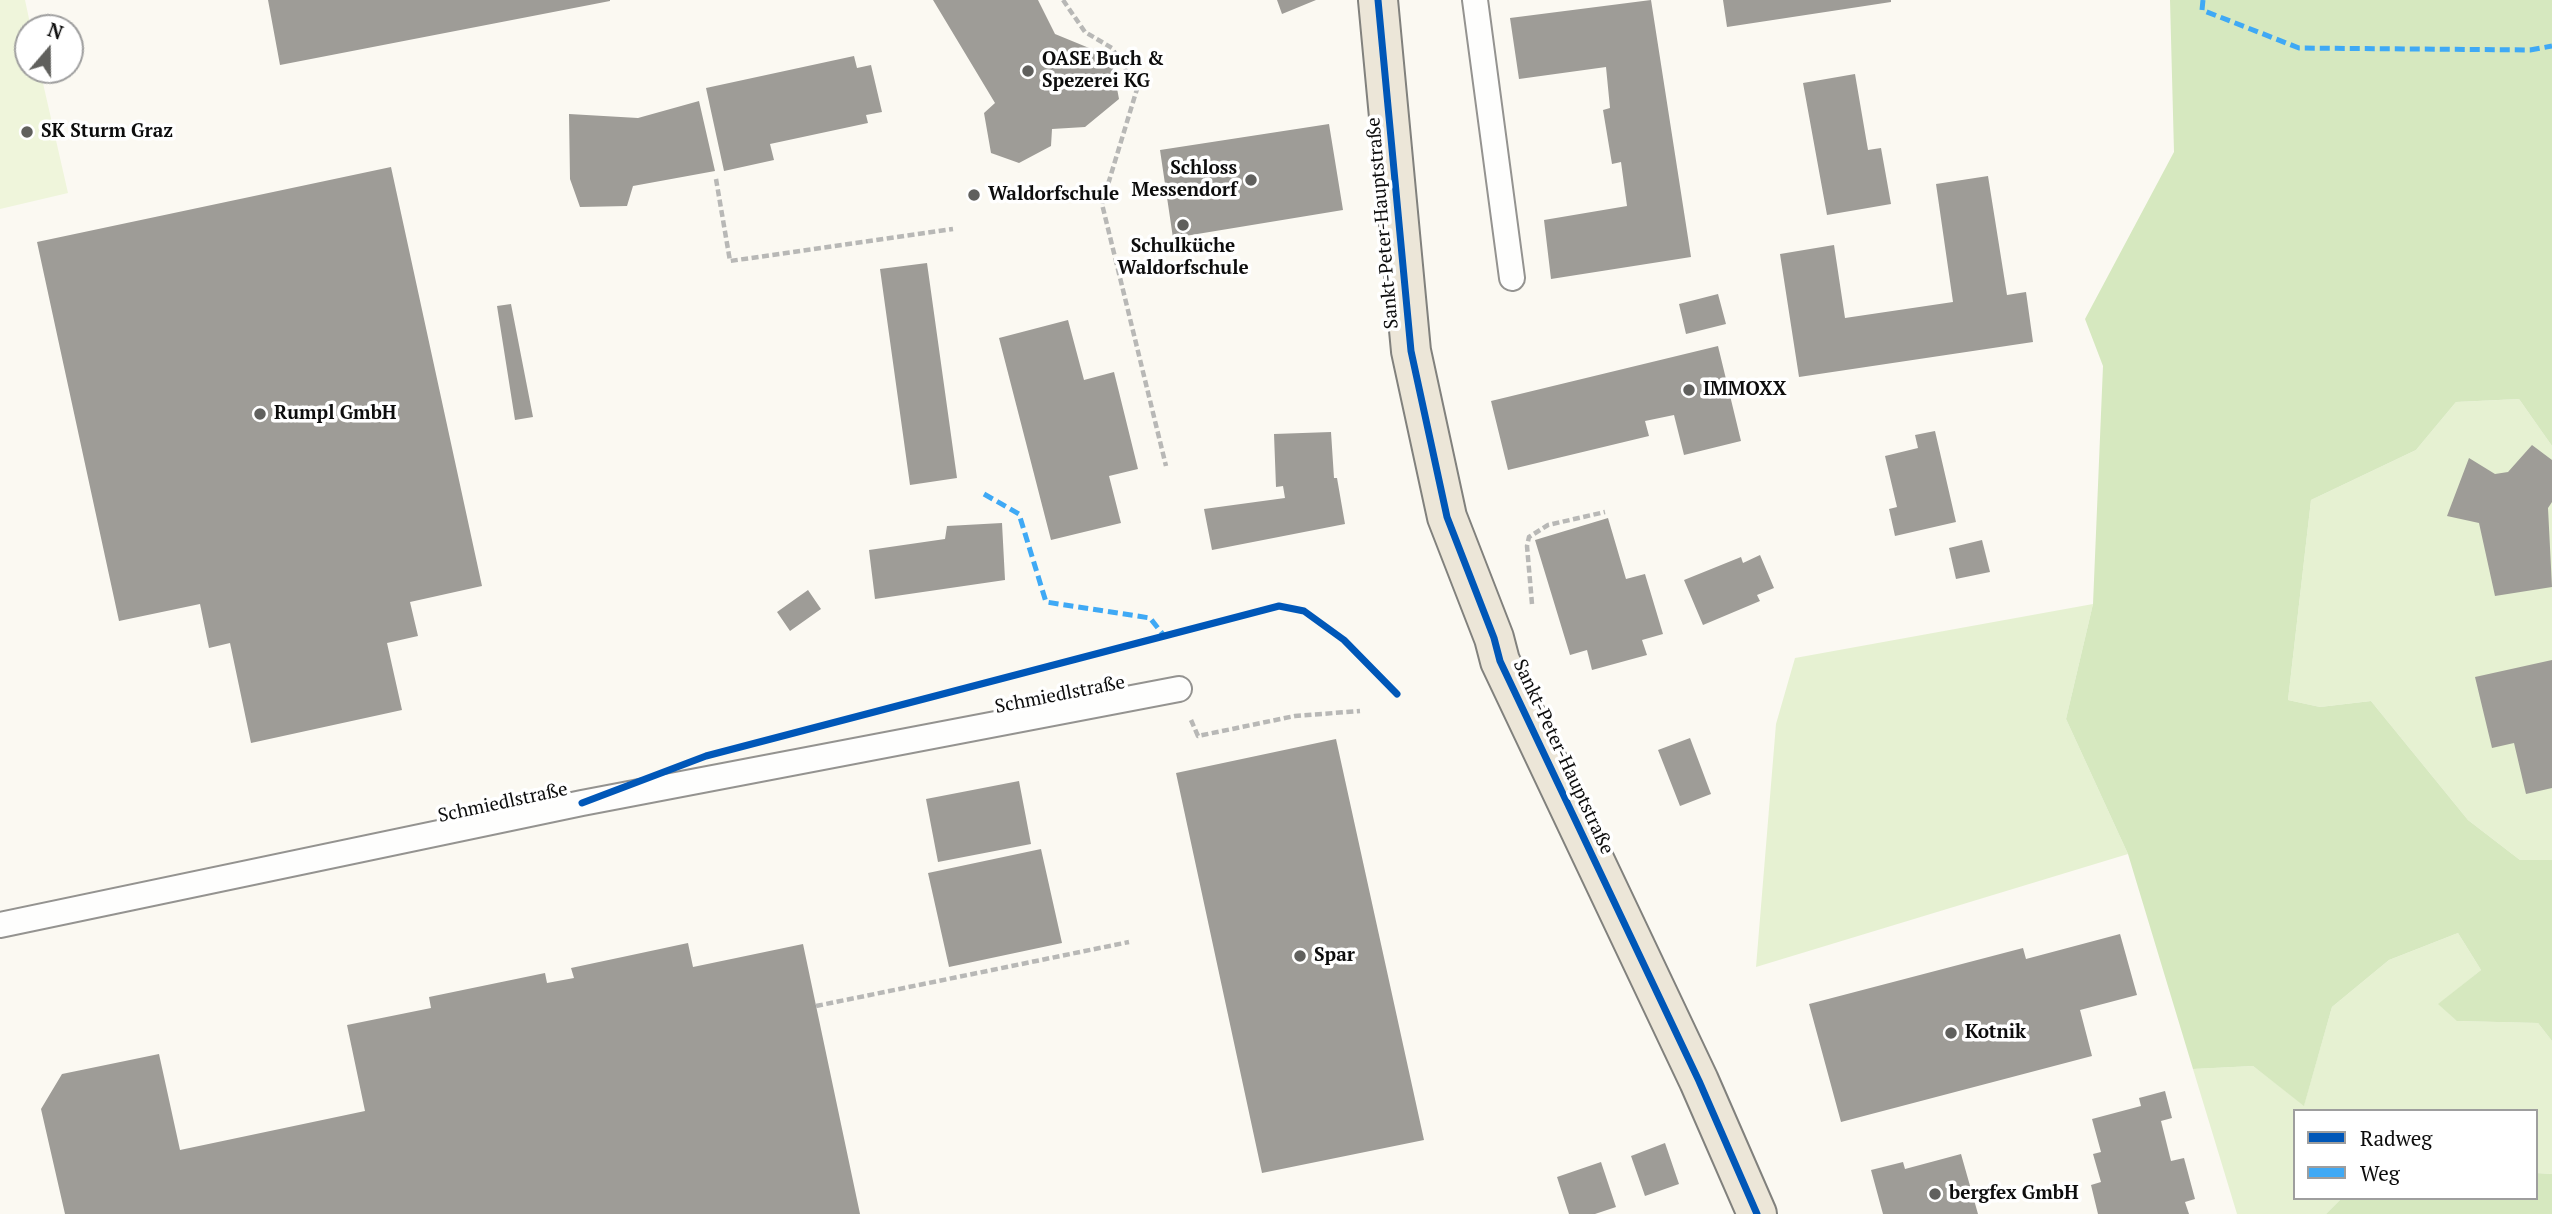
<!DOCTYPE html>
<meta charset="utf-8">
<style>
body{margin:0}
#map{position:relative;width:2552px;height:1214px;overflow:hidden;background:#fbf9f2;font-family:"PT Serif",serif}
canvas{display:block}
.legend{position:absolute;left:2293px;top:1109px;width:245px;height:91px;box-sizing:border-box;background:#fff;border:2px solid #9e9e9e;margin:0;padding:9px 12px;list-style:none;font-size:21px;color:#0d0d0d}
.legend li{display:flex;align-items:center;gap:14px;height:35px}
.legend b{width:35px;border:2px solid #9e9e9e}
.north{position:absolute;left:14px;top:14px;width:70px;height:70px;box-sizing:border-box;background:#fff;border:2px solid #9e9e9e;border-radius:50%;rotate:20deg;font-size:19px;font-weight:700;line-height:28px;text-align:center;color:#0d0d0d}
.north::after{content:'';display:block;margin:auto;width:24px;height:32px;background:#60605d;clip-path:polygon(50% 0,100% 100%,50% 72%,0 100%)}
</style>
<div id="map">
<canvas width="2552" height="1214"></canvas>
<ul class="legend">
<li><b style="height:9px;background:#0057b8"></b>Radweg</li>
<li><b style="height:9px;background:#3fa9f5"></b>Weg</li>
</ul>
<div class="north">N</div>
</div>
<script>
const ctx = document.querySelector('canvas').getContext('2d');
ctx.lineJoin = 'round';
function fillPath(path, color) {
  ctx.fillStyle = color;
  ctx.fill(path, 'evenodd');
}
function toPath(rows) {
  const path = new Path2D();
  for (const r of rows) {
    path.moveTo(r[0], r[1]);
    for (let i = 2; i < r.length; i += 2) path.lineTo(r[i], r[i + 1]);
  }
  return path;
}
function stroke(path, color, width, dash) {
  ctx.strokeStyle = color;
  ctx.lineWidth = width;
  ctx.lineCap = dash ? 'butt' : 'round';
  ctx.setLineDash(dash || []);
  ctx.stroke(path);
}
function label(font, color, halo, rows, align = 'center') {
  ctx.font = font + ' "PT Serif",serif';
  ctx.lineWidth = 7;
  ctx.setLineDash([]);
  ctx.textBaseline = 'middle';
  ctx.strokeStyle = halo;
  ctx.fillStyle = color;
  for (const [text, x, y, turn = 0] of rows) {
    ctx.save();
    ctx.translate(x, y);
    ctx.rotate((+turn || 0) * Math.PI / 180);
    ctx.textAlign = isNaN(turn) ? turn : align;
    if (halo) ctx.strokeText(text, 0, 0);
    ctx.fillText(text, 0, 0);
    ctx.restore();
  }
}
const green = toPath([
 [2519,399,2552,446,2552,860,2520,860,2468,820,2371,701,2320,707,2288,700,2311,500,2416,450,2456,402],
 [2093,604,2066,719,2128,854,1756,967,1776,724,1795,658],
 [2458,933,2481,970,2439,1004,2458,1021,2538,1023,2552,1041,2552,1174,2536,1173,2536,1111,2295,1111,2295,1198,2342,1198,2326,1214,2237,1214,2193,1069,2253,1066,2304,1105,2332,1007,2389,960]
]);
const forest = toPath([
 [2170,0,2552,0,2552,446,2519,399,2456,402,2416,450,2311,500,2288,700,2320,707,2371,701,2468,820,2520,860,2552,860,2552,1041,2538,1023,2457,1021,2438,1004,2481,970,2458,933,2389,960,2332,1007,2304,1106,2253,1066,2193,1069,2128,854,2066,719,2093,604,2103,366,2085,319,2174,152],
 [2536,1173,2552,1174,2552,1214,2326,1214,2342,1198,2536,1198]
]);
const pitch = toPath([
 [0,0,25,0,31,28,28,28,28,70,40,70,68,193,0,209]
]);
const building = toPath([
 [268,0,610,0,610,1,280,65],
 [933,0,1038,0,1055,34,1111,57,1119,99,1085,127,1052,129,1051,146,1019,163,991,153,984,113,995,103],
 [1277,0,1316,0,1282,14],
 [1651,0,1691,257,1551,279,1544,220,1627,206,1621,162,1612,164,1603,110,1610,108,1606,67,1519,79,1510,18],
 [1723,0,1891,0,1891,2,1727,27],
 [854,56,857,68,871,65,882,112,866,115,868,123,770,144,774,160,724,171,706,88],
 [1855,74,1868,150,1881,148,1891,204,1827,215,1803,83],
 [699,101,715,171,633,186,627,206,580,207,570,179,569,114,638,118],
 [1329,124,1343,210,1173,238,1160,150],
 [391,167,482,586,410,602,418,636,387,643,402,710,251,743,230,643,209,648,200,604,119,621,37,242],
 [1988,176,2007,295,2026,292,2033,342,1799,377,1780,254,1834,245,1845,318,1953,302,1936,184],
 [927,263,957,478,910,485,880,269],
 [1718,294,1726,324,1686,334,1679,304],
 [511,304,533,417,515,420,497,306],
 [1068,320,1084,380,1114,372,1138,469,1109,476,1121,523,1051,540,999,338],
 [1718,346,1741,441,1684,455,1674,415,1645,421,1649,436,1508,470,1491,401],
 [1935,431,1956,522,1895,536,1889,509,1897,507,1885,456,1918,448,1915,435],
 [1331,432,1334,478,1337,478,1345,524,1212,550,1204,509,1285,498,1283,486,1276,487,1274,434],
 [2532,445,2552,460,2552,502,2548,508,2552,587,2495,596,2479,523,2447,516,2469,458,2495,474,2508,472],
 [1608,518,1626,579,1645,574,1663,634,1642,640,1647,655,1592,670,1587,650,1570,655,1535,540],
 [1002,523,1005,580,875,599,869,550,945,539,947,526],
 [1982,540,1990,572,1956,579,1949,548],
 [1760,555,1774,588,1757,595,1760,601,1703,625,1684,580,1741,557,1743,563],
 [808,590,821,609,790,631,777,612],
 [2552,660,2552,788,2526,794,2514,743,2492,748,2475,677],
 [1690,738,1711,794,1680,806,1658,750],
 [1336,739,1424,1140,1262,1173,1176,773],
 [1019,781,1031,844,938,862,926,799],
 [1041,849,1062,943,949,967,928,873],
 [2120,934,2137,995,2080,1010,2092,1056,1841,1122,1809,1004,2023,948,2026,959],
 [688,943,693,967,803,944,860,1214,65,1214,41,1109,62,1074,159,1054,180,1150,365,1111,347,1025,431,1008,429,997,545,973,547,983,574,978,571,968],
 [2165,1091,2172,1118,2161,1121,2171,1161,2184,1158,2195,1199,2185,1202,2189,1214,2098,1214,2091,1185,2101,1182,2093,1154,2101,1152,2092,1119,2141,1106,2139,1098],
 [1665,1143,1679,1184,1645,1196,1631,1156],
 [1961,1154,1978,1214,1883,1214,1871,1170,1903,1162,1905,1169],
 [1601,1162,1616,1207,1595,1214,1569,1214,1557,1177]
]);
const path = toPath([
 [1063,0,1085,32,1112,48,1137,89,1102,204,1166,466],
 [716,179,730,261,953,229],
 [1532,604,1527,546,1529,537,1548,525,1605,512],
 [1191,720,1198,736,1295,716,1360,711],
 [816,1006,1129,942]
]);
const lane = toPath([
 [1475,0,1512,278],
 [0,925,582,803,1179,689]
]);
const primary = toPath([
 [1378,0,1411,351,1447,517,1494,638,1500,661,1699,1081,1757,1214]
]);
const quiet = toPath([
 [2203,0,2202,10,2299,48,2530,50,2552,46],
 [984,494,1019,514,1046,602,1150,618,1165,637]
]);
const cycleway = toPath([
 [1378,0,1411,351,1447,517,1494,638,1500,661,1699,1081,1757,1214],
 [582,803,706,756,1279,606,1304,611,1344,640,1397,694]
]);
const markers = [
 [1028,71,7,"#60605d"],
 [27,132,7,"#60605d"],
 [1251,180,7,"#60605d"],
 [974,195,7,"#60605d"],
 [1183,225,7,"#60605d"],
 [1689,390,7,"#60605d"],
 [260,414,7,"#60605d"],
 [1300,956,7,"#60605d"],
 [1951,1033,7,"#60605d"],
 [1935,1194,7,"#60605d"]
];
const poiNames = [
 ["OASE Buch &",1042,60],
 ["Spezerei KG",1042,82],
 ["SK Sturm Graz",41,132],
 ["Schloss",1237,169,"right"],
 ["Messendorf",1237,191,"right"],
 ["Waldorfschule",988,195],
 ["Schulküche",1183,247,"center"],
 ["Waldorfschule",1183,269,"center"],
 ["IMMOXX",1703,390],
 ["Rumpl GmbH",274,414],
 ["Spar",1314,956],
 ["Kotnik",1965,1033],
 ["bergfex GmbH",1949,1194]
];
const streetNames = [
 ["Sankt-Peter-Hauptstraße",1383,223,-95],
 ["Schmiedlstraße",1060,695,-11],
 ["Sankt-Peter-Hauptstraße",1563,757,65],
 ["Schmiedlstraße",503,803,-12]
];
fillPath(green, '#e6f1d2');
fillPath(forest, '#d6e8bf');
fillPath(pitch, '#eff5db');
fillPath(building, '#9e9c97');
stroke(lane, '#949390', 28);
stroke(primary, '#81817d', 42);
stroke(path, '#b8b8b6', 4.5, [7, 3.5]);
stroke(lane, '#fefefd', 24);
stroke(primary, '#ece6d8', 38);
stroke(quiet, '#3fa9f5', 5, [10, 5]);
stroke(cycleway, '#0057b8', 7);
for (const [x, y, r, color] of markers) {
  const dot = new Path2D();
  dot.arc(x, y, r, 0, 2 * Math.PI);
  ctx.fillStyle = color;
  ctx.fill(dot);
  stroke(dot, '#fff', 2.5);
}
label('bold 19px', '#0d0d0d', '#fff', poiNames, 'left');
label('19px', '#0d0d0d', '#fff', streetNames);
</script>
